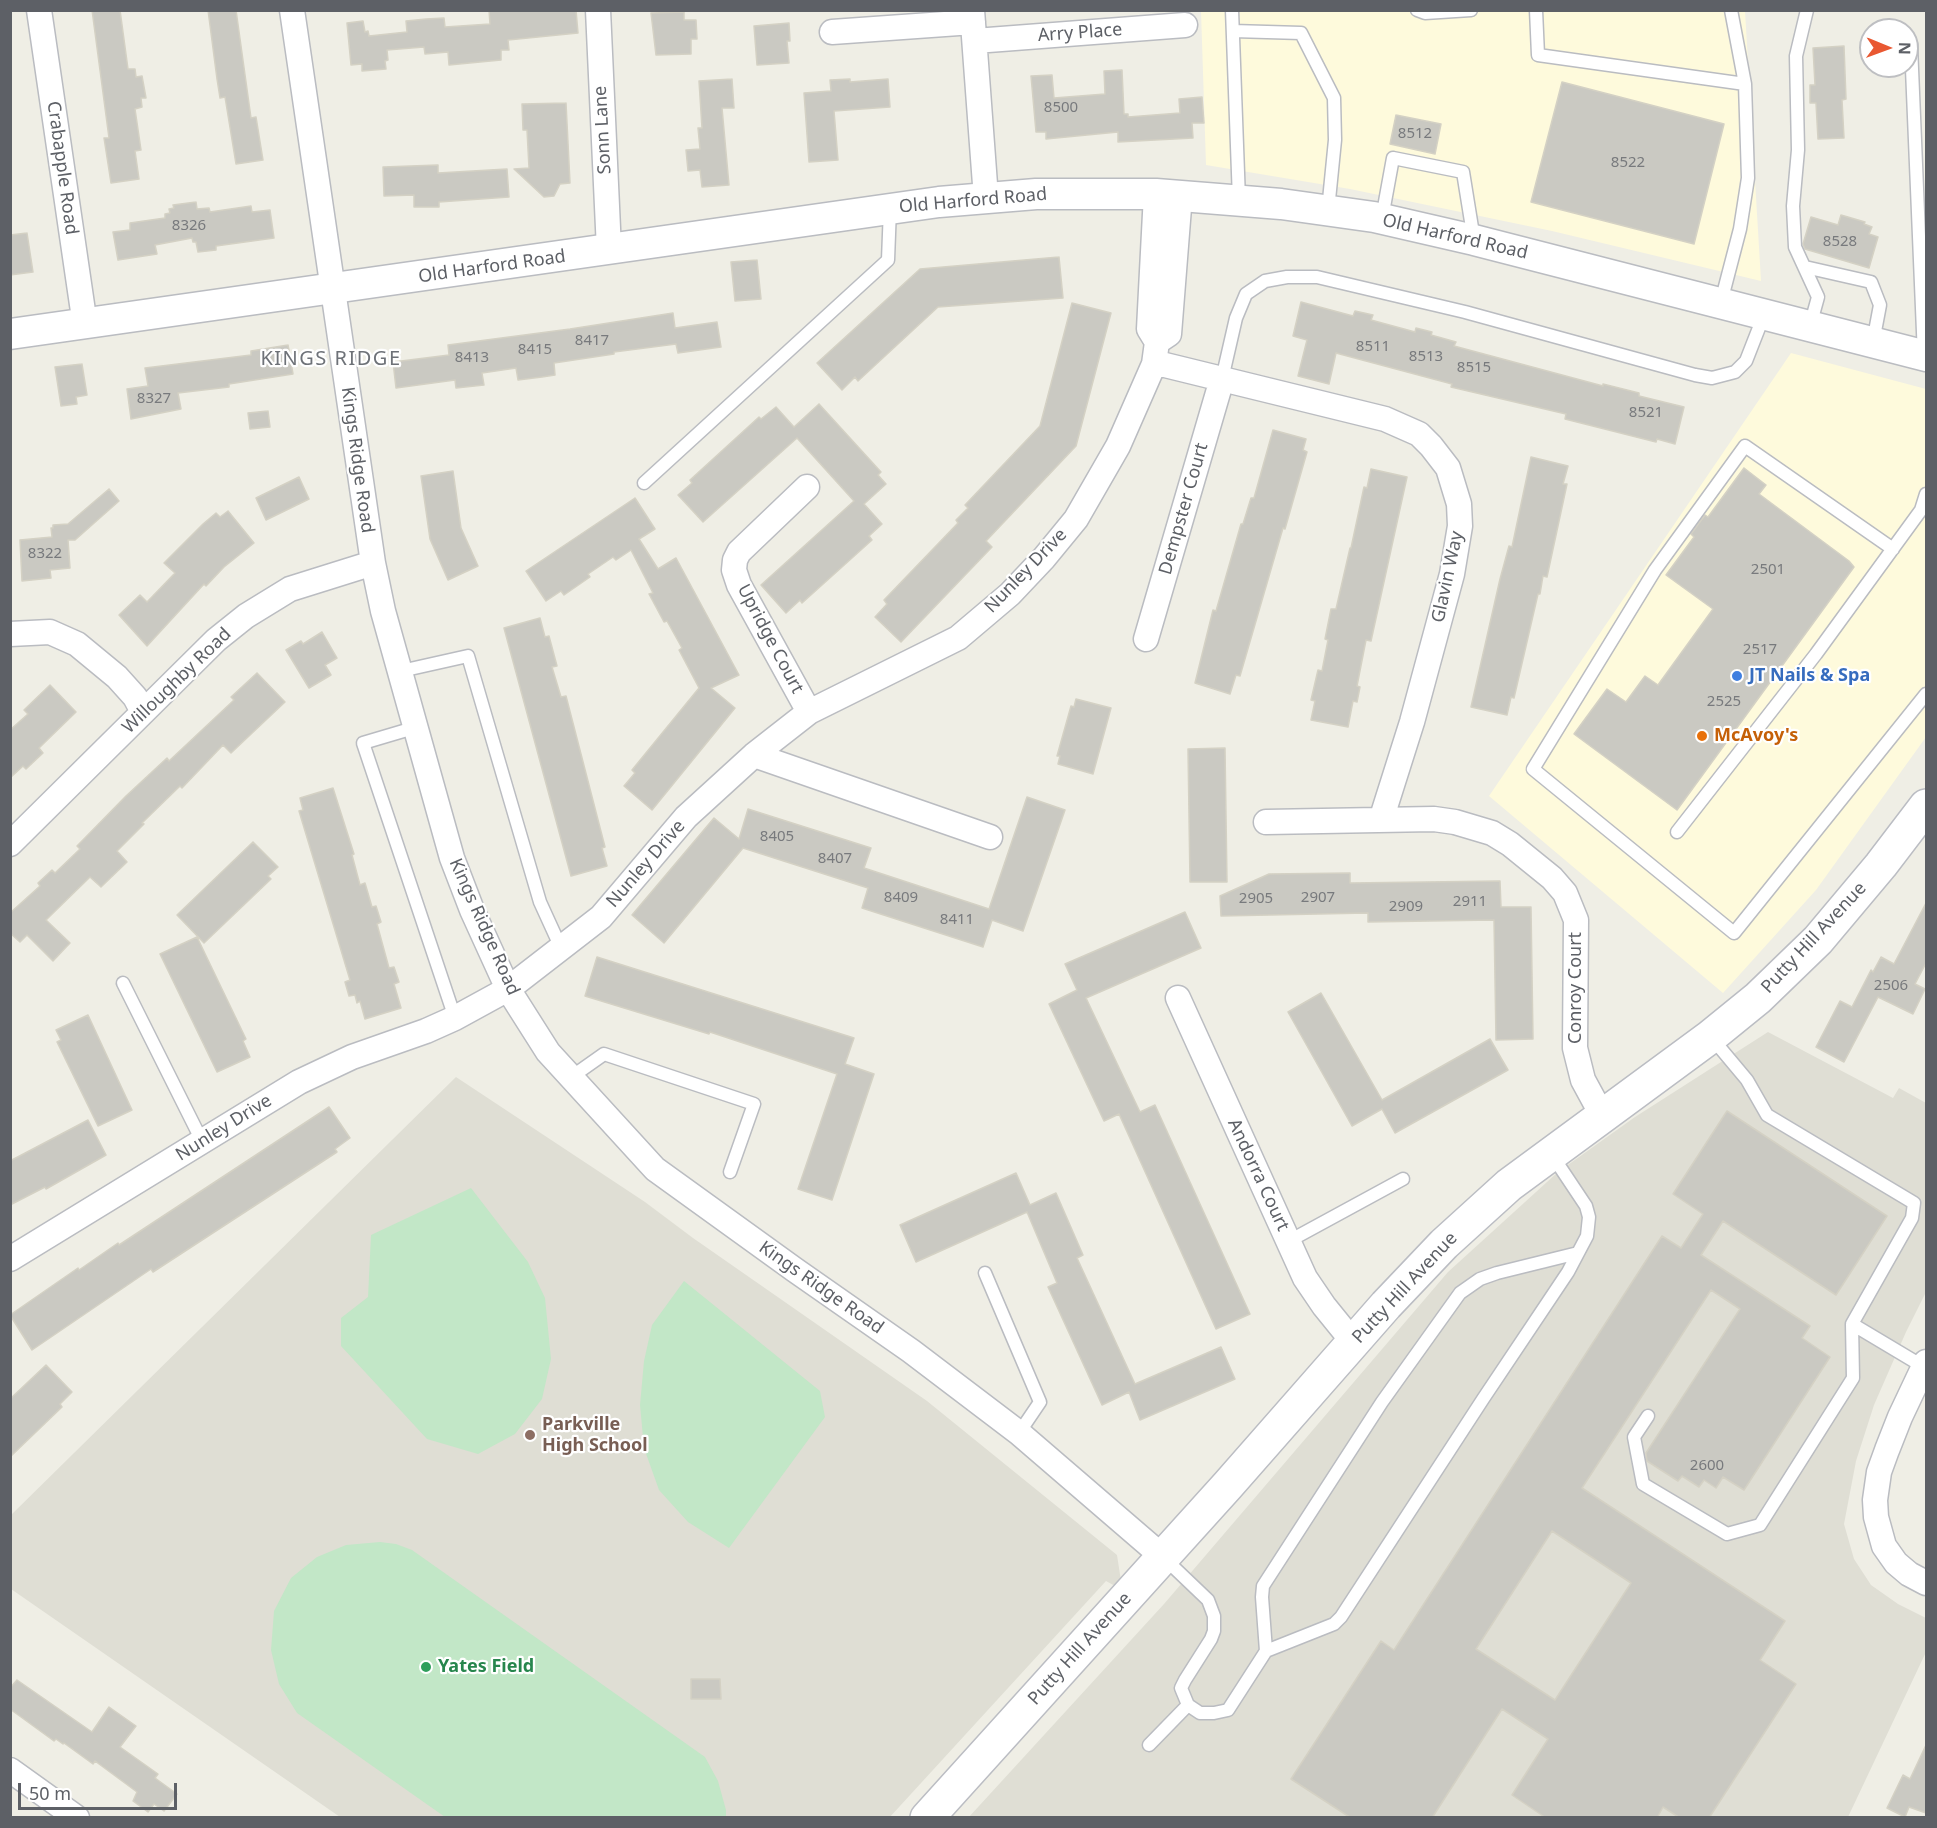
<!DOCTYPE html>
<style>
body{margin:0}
#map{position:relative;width:1937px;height:1828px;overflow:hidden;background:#efeee5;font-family:"Noto Sans",sans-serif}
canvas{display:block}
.frame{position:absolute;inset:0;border:12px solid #5d6066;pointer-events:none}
.north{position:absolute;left:1859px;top:18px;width:60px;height:60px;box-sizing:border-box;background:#fff;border:2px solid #bebfc2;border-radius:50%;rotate:91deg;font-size:16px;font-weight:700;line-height:24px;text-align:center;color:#5d6066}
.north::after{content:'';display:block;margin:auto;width:21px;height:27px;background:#e95832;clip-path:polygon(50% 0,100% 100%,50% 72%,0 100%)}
.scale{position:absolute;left:18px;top:1783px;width:159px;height:27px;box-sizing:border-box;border:3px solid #5d6066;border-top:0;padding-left:8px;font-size:18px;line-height:21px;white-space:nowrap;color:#5d6066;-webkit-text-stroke:4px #fff;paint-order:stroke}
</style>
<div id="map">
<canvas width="1937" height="1828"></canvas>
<div class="frame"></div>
<div class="north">N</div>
<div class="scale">50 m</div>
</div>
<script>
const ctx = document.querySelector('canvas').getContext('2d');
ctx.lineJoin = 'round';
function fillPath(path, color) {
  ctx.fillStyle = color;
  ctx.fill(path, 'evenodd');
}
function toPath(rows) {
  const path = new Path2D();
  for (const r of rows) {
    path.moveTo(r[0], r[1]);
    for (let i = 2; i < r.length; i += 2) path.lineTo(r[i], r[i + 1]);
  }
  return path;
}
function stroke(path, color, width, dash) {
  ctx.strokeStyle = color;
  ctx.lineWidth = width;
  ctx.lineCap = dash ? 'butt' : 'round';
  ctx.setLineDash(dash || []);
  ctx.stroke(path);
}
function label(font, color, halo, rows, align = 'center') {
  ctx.font = font + ' "Noto Sans",sans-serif';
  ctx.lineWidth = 4.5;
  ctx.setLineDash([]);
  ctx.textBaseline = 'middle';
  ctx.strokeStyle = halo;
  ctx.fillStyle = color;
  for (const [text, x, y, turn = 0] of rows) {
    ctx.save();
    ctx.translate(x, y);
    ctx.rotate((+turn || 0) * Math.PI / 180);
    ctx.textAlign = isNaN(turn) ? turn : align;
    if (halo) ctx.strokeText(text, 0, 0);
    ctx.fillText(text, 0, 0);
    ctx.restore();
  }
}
const commercial = toPath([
 [1201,11,1745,11,1761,281,1552,231,1350,189,1206,165],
 [1791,353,1926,389,1926,737,1816,890,1723,993,1489,796]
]);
const education = toPath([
 [1768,1032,1893,1098,1899,1088,1926,1103,1926,1292,1906,1332,1874,1405,1856,1461,1844,1524,1854,1559,1871,1585,1898,1604,1926,1618,1926,1652,1848,1817,968,1818,1164,1604,1448,1272,1558,1172,1635,1117],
 [456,1077,645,1202,693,1238,927,1401,1117,1555,1121,1581,1117,1587,1106,1581,889,1818,340,1817,11,1589,11,1515]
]);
const green = toPath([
 [471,1188,528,1262,545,1298,551,1359,542,1399,515,1434,478,1454,427,1439,341,1346,341,1318,368,1297,371,1235],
 [684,1281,820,1391,825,1417,729,1548,688,1522,659,1490,644,1448,640,1405,644,1361,652,1325],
 [380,1542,396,1544,412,1550,705,1757,718,1781,726,1810,726,1817,445,1817,297,1713,279,1684,271,1650,274,1611,291,1578,317,1557,346,1545]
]);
const building = toPath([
 [92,10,120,10,128,69,135,69,136,77,142,76,146,98,141,98,142,107,135,109,141,150,135,151,139,179,111,183,104,138,109,138,92,10],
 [208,10,236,10,251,118,256,117,263,160,236,164,225,97,220,98,217,79,208,10],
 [489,10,576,10,578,33,508,40,509,50,501,50,501,60,449,65,448,52,425,54,424,47,387,50,388,60,385,61,386,69,362,71,362,64,351,65,347,23,363,21,365,32,368,31,369,36,407,32,406,21,426,19,444,18,445,27,490,24,489,10],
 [684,12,684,20,696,20,697,39,691,39,691,54,656,55,651,13,684,12],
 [789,23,790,41,787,41,789,63,757,65,754,26,789,23],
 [1844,46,1846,99,1842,100,1844,138,1818,139,1816,103,1810,103,1810,85,1815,85,1813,48,1844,46],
 [1122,70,1124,114,1128,114,1128,117,1180,113,1179,99,1202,97,1204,123,1192,123,1193,138,1118,142,1118,132,1046,139,1046,132,1036,132,1031,76,1052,75,1054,98,1105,94,1104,71,1122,70],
 [732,79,734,108,722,108,729,185,702,187,700,170,688,171,686,150,700,149,698,128,702,128,699,81,732,79],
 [850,79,850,82,888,79,890,107,834,111,838,160,809,162,804,93,831,91,830,80,850,79],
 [1562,82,1724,124,1694,244,1531,202,1562,82],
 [566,103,570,183,560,184,554,196,544,197,514,169,529,168,527,130,523,130,522,104,566,103],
 [1396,115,1441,124,1435,154,1390,144,1396,115],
 [438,165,438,173,507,169,509,197,439,202,439,207,414,207,414,195,384,196,383,167,438,165],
 [196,202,197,209,209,208,210,212,251,206,252,212,270,210,274,238,216,246,216,250,198,252,196,242,193,242,192,238,155,245,157,254,118,260,113,232,130,230,130,223,165,218,165,214,170,213,169,209,174,208,173,205,196,202],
 [1841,215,1865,222,1864,224,1872,227,1869,234,1878,237,1869,268,1805,249,1803,244,1811,217,1838,225,1841,215],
 [27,233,33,272,10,275,10,235,27,233],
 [1059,257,1063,298,938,307,858,381,855,377,842,390,817,363,920,269,1059,257],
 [757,260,761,299,735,301,731,262,757,260],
 [1301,302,1353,316,1355,311,1373,315,1371,320,1415,332,1416,328,1432,332,1431,335,1456,342,1454,346,1603,386,1603,384,1639,393,1639,396,1684,407,1675,444,1657,439,1656,442,1565,419,1566,414,1451,387,1452,384,1336,353,1329,384,1298,376,1307,340,1293,336,1301,302],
 [1072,303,1111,313,1076,446,986,541,992,547,901,642,875,617,887,604,884,600,958,523,956,520,968,508,965,505,1040,426,1072,303],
 [673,313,675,328,717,322,721,347,678,353,676,344,614,352,614,354,554,363,555,375,542,377,518,380,516,368,482,373,484,385,456,388,455,380,396,388,393,362,449,355,448,345,570,329,673,313],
 [288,345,293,374,229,384,229,387,178,393,181,409,131,419,127,389,148,386,145,368,251,355,251,351,288,345],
 [82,364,87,395,76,397,77,404,61,406,55,367,82,364],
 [819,404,881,472,878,475,886,484,864,504,882,524,869,536,872,540,802,603,800,600,786,613,761,585,854,501,797,438,703,522,678,495,692,483,690,480,759,417,761,419,776,407,794,427,819,404],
 [268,411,270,427,250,429,248,413,268,411],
 [1273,430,1306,439,1303,450,1307,452,1285,529,1283,528,1240,676,1236,675,1230,694,1195,683,1213,610,1216,611,1241,524,1243,524,1251,498,1254,498,1273,430],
 [1531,457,1568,466,1563,484,1567,484,1547,577,1543,576,1540,594,1538,594,1514,698,1511,697,1507,715,1471,707,1500,579,1509,546,1512,547,1531,457],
 [1744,468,1766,485,1759,494,1849,561,1854,567,1677,810,1574,734,1607,689,1626,702,1645,676,1658,685,1713,609,1666,575,1694,537,1691,534,1705,515,1708,517,1744,468],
 [1371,469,1407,477,1371,641,1366,640,1357,686,1360,687,1357,702,1353,701,1348,727,1311,720,1315,701,1311,700,1318,670,1322,671,1328,640,1325,639,1331,609,1336,609,1350,548,1351,548,1364,487,1367,488,1371,469],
 [453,471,461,528,478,566,448,580,430,539,421,476,453,471],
 [299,477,309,499,266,520,256,498,299,477],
 [109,489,119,501,75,540,68,540,70,568,50,570,51,578,22,581,20,540,52,537,51,528,53,528,53,525,68,524,109,489],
 [635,498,655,529,639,539,658,569,676,558,739,675,711,688,735,708,652,810,624,786,635,773,632,770,699,688,679,650,682,648,667,621,664,622,649,594,653,593,631,550,616,560,613,557,588,574,590,577,564,595,561,591,546,601,526,571,635,498],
 [228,511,254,543,224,567,206,586,204,584,147,646,119,615,140,595,147,602,175,573,164,563,203,524,216,513,220,517,228,511],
 [540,618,545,637,549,636,557,666,552,667,561,697,566,696,605,847,602,848,607,866,571,876,504,628,540,618],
 [322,632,337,658,325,665,331,675,309,688,286,650,301,641,303,644,322,632],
 [257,673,285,702,231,753,223,745,182,788,180,786,142,823,144,824,117,851,127,862,101,887,90,877,46,920,70,943,53,961,27,935,20,942,10,933,10,913,40,886,38,883,52,870,55,873,80,849,77,846,126,796,167,758,169,761,234,700,231,697,257,673],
 [50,685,76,712,39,748,43,753,26,769,23,766,10,778,10,730,28,714,24,710,50,685],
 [1076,699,1111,708,1093,774,1058,764,1060,756,1057,756,1071,706,1074,707,1076,699],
 [1225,748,1227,882,1190,882,1188,749,1225,748],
 [333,788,354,854,352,855,360,885,365,883,372,907,376,906,381,922,377,924,389,968,394,967,399,982,394,984,401,1008,365,1019,360,1001,357,1003,355,995,349,996,345,982,350,980,299,811,303,810,300,798,333,788],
 [1027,797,1065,810,1023,931,992,920,983,947,862,908,868,888,743,848,664,943,632,915,714,818,739,839,748,809,871,848,864,868,989,909,1027,797],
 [253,842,278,867,268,876,271,879,204,943,177,915,253,842],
 [1350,873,1350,883,1500,881,1501,907,1531,907,1533,1039,1496,1040,1494,920,1368,922,1368,913,1221,916,1220,896,1269,874,1350,873],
 [1926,903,1926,963,1915,984,1925,989,1913,1014,1878,997,1844,1062,1816,1047,1840,1001,1852,1007,1871,970,1873,972,1881,957,1894,964,1926,903],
 [1185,912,1201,948,1086,998,1140,1112,1155,1105,1250,1314,1216,1329,1119,1114,1104,1121,1049,1004,1077,990,1065,964,1185,912],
 [197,937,246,1039,243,1041,250,1057,217,1072,160,954,197,937],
 [597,957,854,1038,845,1064,874,1074,832,1200,798,1189,837,1074,710,1032,709,1034,585,996,597,957],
 [1321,993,1382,1100,1490,1039,1508,1070,1395,1133,1382,1109,1352,1126,1288,1012,1321,993],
 [88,1015,132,1110,98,1126,57,1042,61,1040,56,1030,88,1015],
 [329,1107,350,1138,335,1149,337,1152,153,1272,151,1269,32,1350,10,1315,78,1268,79,1270,118,1243,119,1245,329,1107],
 [1727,1111,1887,1216,1836,1295,1723,1221,1701,1255,1810,1326,1802,1338,1830,1357,1744,1490,1723,1477,1716,1488,1704,1480,1699,1487,1682,1476,1678,1481,1647,1461,1646,1453,1740,1309,1711,1290,1582,1488,1785,1621,1760,1660,1796,1684,1709,1818,1680,1818,1663,1807,1657,1818,1546,1818,1512,1795,1548,1739,1502,1709,1432,1818,1351,1818,1291,1779,1381,1641,1394,1650,1662,1236,1681,1248,1703,1214,1673,1194,1727,1111],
 [1552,1531,1631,1583,1555,1700,1476,1649,1552,1531],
 [88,1120,106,1155,46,1189,45,1187,10,1205,10,1161,88,1120],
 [1016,1173,1030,1205,1056,1193,1083,1255,1077,1258,1135,1384,1221,1347,1235,1379,1140,1420,1129,1392,1102,1405,1048,1287,1057,1283,1027,1212,916,1262,900,1225,1016,1173],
 [46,1365,72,1392,60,1404,62,1407,10,1457,10,1399,46,1365],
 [691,1679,720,1679,721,1699,691,1699,691,1679],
 [17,1680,92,1732,109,1707,136,1726,120,1747,158,1774,155,1778,177,1794,164,1811,154,1804,148,1812,133,1801,137,1792,95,1761,93,1764,64,1743,63,1744,56,1739,54,1741,10,1709,10,1688,17,1680],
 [1926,1745,1926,1813,1909,1807,1905,1817,1887,1808,1903,1775,1910,1779,1926,1745]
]);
const service = toPath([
 [1232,10,1239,200],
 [1417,10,1425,13,1471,10],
 [1536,10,1538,55,1745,84,1731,10],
 [1807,10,1796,56,1798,150,1793,206,1795,247,1818,297,1810,326],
 [1233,31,1301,33,1334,98,1335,140,1328,210],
 [1911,45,1924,356],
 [1382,218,1393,158,1463,172,1474,240],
 [1805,267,1871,282,1880,305,1873,342],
 [1721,302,1740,229,1748,178,1745,84],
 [1222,379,1236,318,1246,294,1265,281,1287,277,1317,277,1465,312,1695,375,1712,378,1735,372,1746,361,1764,315],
 [644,483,888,260,890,208],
 [1893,549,1745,446,1655,570,1533,769,1734,933,1926,694],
 [401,671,468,656,540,902,561,948],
 [417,727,363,743,455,1018],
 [1677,832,1816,654,1921,510,1926,494],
 [123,983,202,1141],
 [570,1078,604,1054,754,1104,730,1172],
 [1289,1241,1403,1179],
 [985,1273,1040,1402,1019,1433],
 [1852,1324,1924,1367],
 [1648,1416,1634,1437,1643,1484,1727,1534,1760,1525,1853,1378,1852,1324,1912,1218,1914,1203,1767,1115,1747,1080,1711,1037],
 [1164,1558,1208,1600,1214,1616,1214,1631,1211,1639,1185,1680,1181,1688,1188,1705,1200,1713,1214,1713,1228,1710,1266,1651,1334,1624,1341,1617,1483,1399,1568,1272,1587,1236,1589,1217,1586,1206,1552,1155],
 [1266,1651,1262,1597,1263,1586,1382,1402,1460,1293,1480,1279,1497,1273,1578,1253],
 [1149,1745,1188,1705]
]);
const minor = toPath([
 [39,10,85,325],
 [292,10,373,563,383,611,452,858,472,910,508,989,548,1052,655,1169,795,1270,911,1351,1019,1433,1163,1557],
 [598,10,609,250],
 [972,10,986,198],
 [832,32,973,22],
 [975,41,1185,25],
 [1157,342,1169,334,1180,195],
 [1154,364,1165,365,1385,419,1419,434,1431,446,1448,468,1459,504,1460,526,1452,574,1412,722,1381,820],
 [807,487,739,552,735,560,734,570,739,585,809,712],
 [10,634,50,632,77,644,117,677,135,697,143,712],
 [1146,639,1222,379],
 [754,755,990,837],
 [1266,822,1434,819,1455,822,1492,833,1510,844,1552,878,1565,893,1576,920,1575,1048,1583,1080,1602,1115],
 [10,844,216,640,246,616,290,589,373,563],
 [1178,998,1305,1278,1324,1306,1354,1343],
 [10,1259,299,1082,352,1057,426,1031,455,1018,508,989,601,917,686,817,754,755,809,712,958,638,1010,594,1044,558,1076,519,1118,446,1154,364,1157,342,1149,329,1156,194],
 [1926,1362,1900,1417,1887,1450,1879,1472,1875,1500,1876,1517,1884,1546,1896,1563,1909,1574,1926,1583],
 [10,1770,77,1818]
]);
const tertiary = toPath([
 [10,334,939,202,1036,194,1156,194,1281,204,1374,217,1474,240,1926,356]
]);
const secondary = toPath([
 [927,1818,1228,1485,1386,1305,1444,1244,1509,1185,1710,1037,1758,998,1818,940,1881,865,1926,806]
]);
const markers = [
 [1737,676,6,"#3f7fe0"],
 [1702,736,6,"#e8710a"],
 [530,1435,6,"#8d6e63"],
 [426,1667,6,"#2e9e5b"]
];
const numberNames = [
 ["8500",1061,108],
 ["8512",1415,134],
 ["8522",1628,163],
 ["8326",189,226],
 ["8528",1840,242],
 ["8417",592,341],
 ["8511",1373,347],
 ["8415",535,350],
 ["8513",1426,357],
 ["8413",472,358],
 ["8515",1474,368],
 ["8327",154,399],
 ["8521",1646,413],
 ["8322",45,554],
 ["2501",1768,570],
 ["2517",1760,650],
 ["2525",1724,702],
 ["8405",777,837],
 ["8407",835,859],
 ["8409",901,898],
 ["2907",1318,898],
 ["2905",1256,899],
 ["2911",1470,902],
 ["2909",1406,907],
 ["8411",957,920],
 ["2506",1891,986],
 ["2600",1707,1466]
];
const streetNames = [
 ["Arry Place",1080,33,-4],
 ["Sonn Lane",603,130,-93],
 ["Crabapple Road",62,168,82],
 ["Old Harford Road",973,201,-5],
 ["Old Harford Road",1455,237,13],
 ["Old Harford Road",492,267,-8],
 ["Kings Ridge Road",357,460,82],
 ["Dempster Court",1184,509,-74],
 ["Nunley Drive",1026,571,-46],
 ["Glavin Way",1448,577,-78],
 ["Upridge Court",770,639,62],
 ["Willoughby Road",177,681,-44],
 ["Nunley Drive",646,864,-49],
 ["Kings Ridge Road",484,927,66],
 ["Putty Hill Avenue",1814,938,-47],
 ["Conroy Court",1576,988,-90],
 ["Nunley Drive",224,1128,-32],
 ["Andorra Court",1258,1175,65],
 ["Kings Ridge Road",821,1288,35],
 ["Putty Hill Avenue",1405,1288,-47],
 ["Putty Hill Avenue",1080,1649,-48]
];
const shopNames = [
 ["JT Nails & Spa",1749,676]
];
const foodNames = [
 ["McAvoy's",1714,736]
];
const educationNames = [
 ["Parkville",542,1425],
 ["High School",542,1446]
];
const leisureNames = [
 ["Yates Field",438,1667]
];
const neighbourhoodNames = [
 ["KINGS RIDGE",331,359]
];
fillPath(commercial, '#fefadc');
fillPath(education, '#dfded4');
fillPath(green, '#c2e7c7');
fillPath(building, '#cac9c2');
stroke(building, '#d4d1c4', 1.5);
stroke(service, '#babcc1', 15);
stroke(minor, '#babcc1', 27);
stroke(tertiary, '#babcc1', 33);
stroke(secondary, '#bbbdc3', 36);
stroke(service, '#fff', 12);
stroke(minor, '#fff', 24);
stroke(tertiary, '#fff', 30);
stroke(secondary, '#fff', 33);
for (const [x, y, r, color] of markers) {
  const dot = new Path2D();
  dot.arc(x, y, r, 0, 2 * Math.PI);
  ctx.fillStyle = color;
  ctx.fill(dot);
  stroke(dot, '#fff', 2);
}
label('15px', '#787a7d', null, numberNames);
label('18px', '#5d6066', '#fff', streetNames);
label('bold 18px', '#366cbe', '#fff', shopNames, 'left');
label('bold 18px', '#c56008', '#fff', foodNames, 'left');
label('bold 18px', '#785e54', '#fff', educationNames, 'left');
label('bold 18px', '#27864d', '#fff', leisureNames, 'left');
ctx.letterSpacing = '1.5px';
label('20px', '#6e7278', '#fff', neighbourhoodNames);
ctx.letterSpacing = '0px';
</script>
